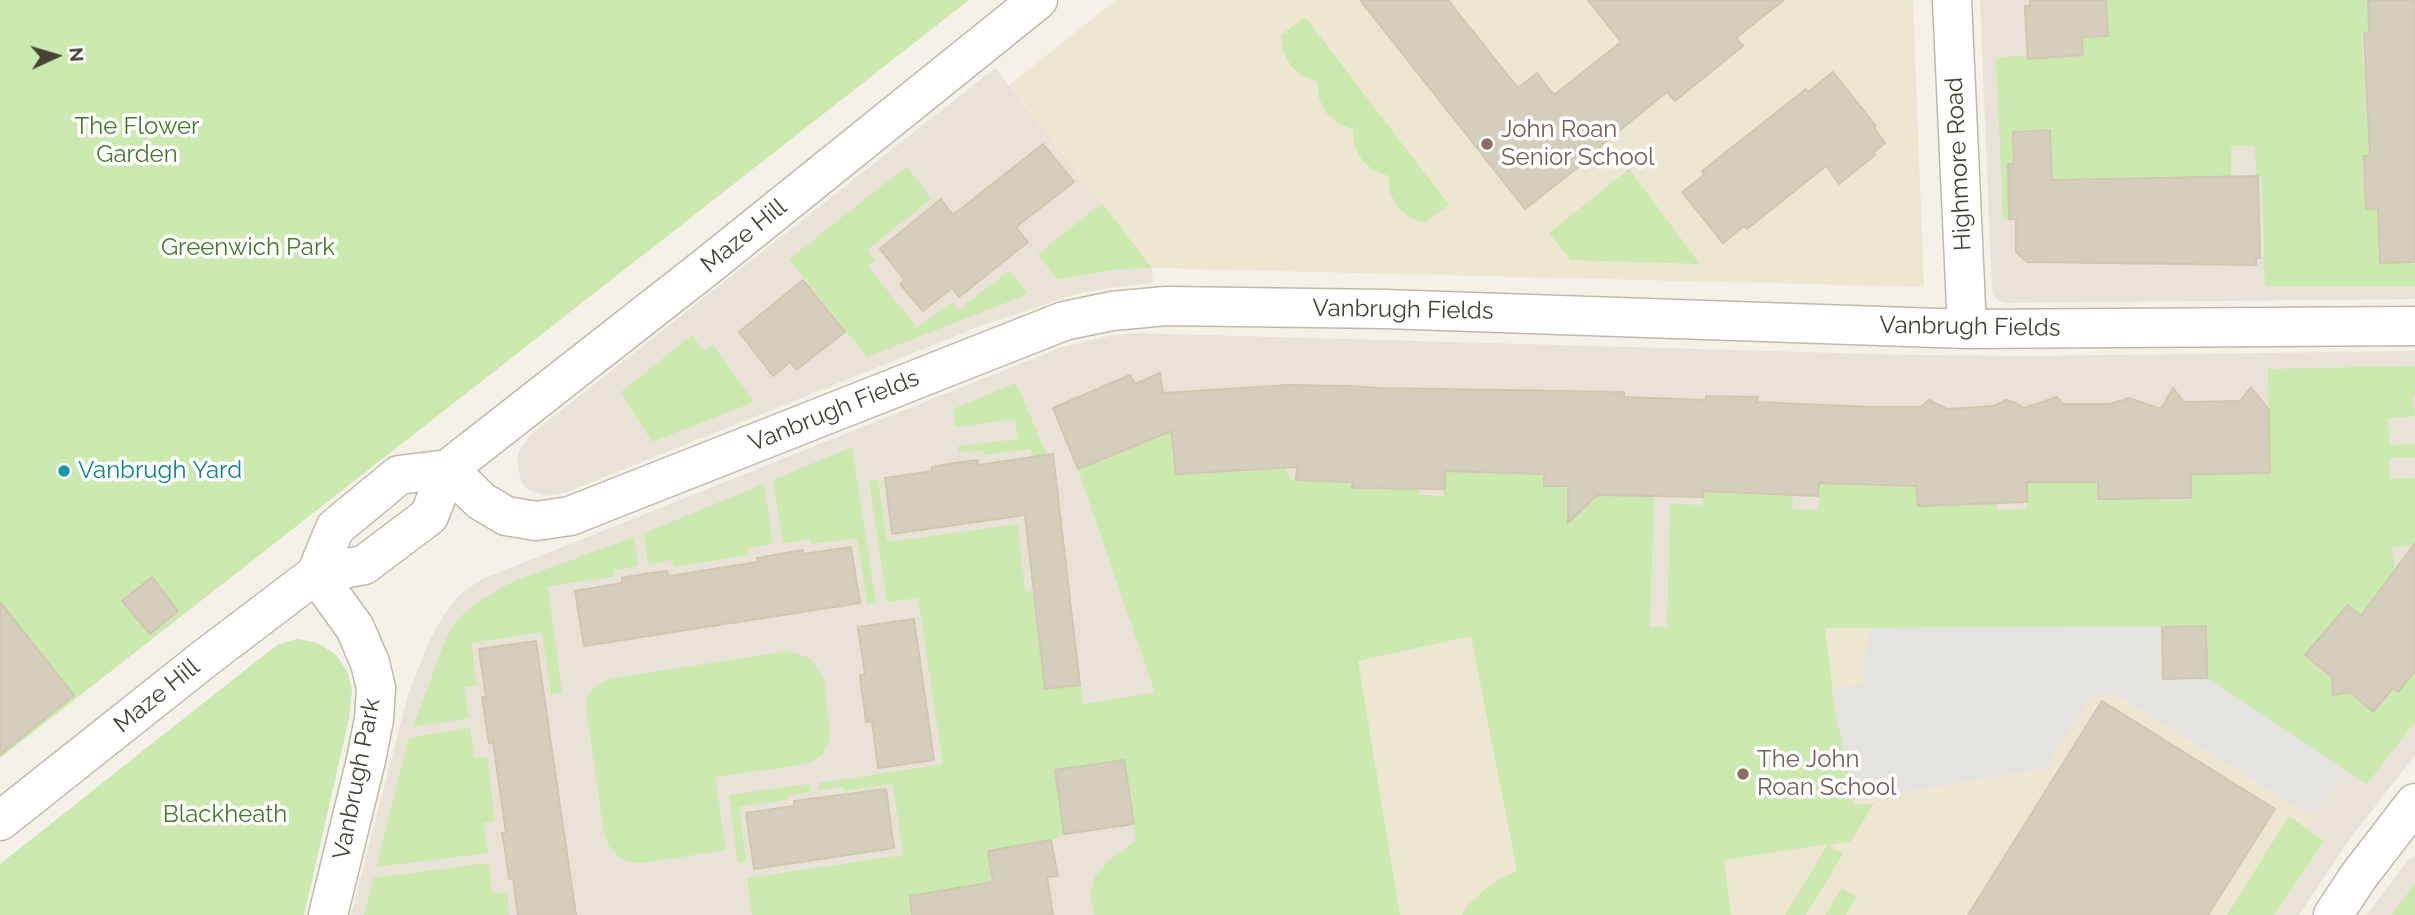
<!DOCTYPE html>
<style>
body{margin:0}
#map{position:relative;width:2415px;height:915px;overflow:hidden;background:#f4f1e8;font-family:Raleway,sans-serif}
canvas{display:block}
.north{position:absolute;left:21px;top:21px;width:70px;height:70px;-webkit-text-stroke:5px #fff;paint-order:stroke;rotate:86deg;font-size:19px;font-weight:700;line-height:28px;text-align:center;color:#474236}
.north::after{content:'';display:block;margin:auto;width:24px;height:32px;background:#474236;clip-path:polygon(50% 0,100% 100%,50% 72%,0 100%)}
</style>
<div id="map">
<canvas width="2415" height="915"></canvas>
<div class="north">N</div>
</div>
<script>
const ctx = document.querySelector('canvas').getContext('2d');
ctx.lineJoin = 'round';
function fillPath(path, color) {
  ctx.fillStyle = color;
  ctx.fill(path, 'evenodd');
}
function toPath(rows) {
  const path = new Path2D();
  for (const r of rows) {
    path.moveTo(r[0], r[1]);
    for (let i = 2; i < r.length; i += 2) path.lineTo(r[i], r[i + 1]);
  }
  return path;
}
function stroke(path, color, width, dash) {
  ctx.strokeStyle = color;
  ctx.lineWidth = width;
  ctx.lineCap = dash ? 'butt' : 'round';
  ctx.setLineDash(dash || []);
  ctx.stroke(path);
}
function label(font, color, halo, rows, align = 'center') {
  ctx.font = font + ' Raleway,sans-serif';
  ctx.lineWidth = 7;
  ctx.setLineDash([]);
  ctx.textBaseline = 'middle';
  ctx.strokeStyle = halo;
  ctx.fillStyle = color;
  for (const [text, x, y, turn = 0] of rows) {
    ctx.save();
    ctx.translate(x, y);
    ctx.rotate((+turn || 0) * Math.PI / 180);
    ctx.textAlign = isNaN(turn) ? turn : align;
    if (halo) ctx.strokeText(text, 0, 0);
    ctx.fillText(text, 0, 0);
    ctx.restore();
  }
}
const residential = toPath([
 [1980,0,2415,0,2415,299,2006,303,1997,300,1993,295,1992,290],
 [995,68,1152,268,1153,283,1102,289,1076,294,983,325,567,492,547,496,528,490,521,482,517,462,519,451,530,435],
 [1134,333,1910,355,2035,356,2415,351,2415,755,2349,840,2299,915,351,915,408,695,430,639,445,613,459,595,482,579,1060,348,1109,336],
 [2415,855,2415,915,2367,915,2407,861]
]);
const education = toPath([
 [1116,0,1913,0,1924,287,1152,268,1009,85],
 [2094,627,2207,678,2345,770,2308,829,2324,841,2274,915,1167,915,1132,697,1358,661,1471,636,1788,628]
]);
const green = toPath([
 [0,0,969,0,0,758],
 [2106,0,2368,0,2369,24,2403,32,2362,34,2363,65,2415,63,2368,113,2369,144,2407,143,2407,154,2365,156,2366,208,2385,208,2379,243,2380,263,2415,262,2415,286,2265,286,2262,177,2256,177,2255,146,2231,146,2231,178,2137,201,2136,177,2087,179,2041,198,2040,163,2008,164,2009,219,2003,219,1996,58,2028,55,2029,59,2082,55,2082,37,2108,36],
 [1305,17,1449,205,1425,223,1410,218,1397,207,1390,192,1389,176,1374,171,1362,160,1354,145,1353,129,1338,124,1326,113,1319,98,1317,82,1302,76,1291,66,1283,51,1281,35],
 [907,166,931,199,867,250,875,260,868,266,917,328,952,302,958,310,1009,271,1028,294,867,357,789,259],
 [1629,169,1700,264,1571,260,1549,233],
 [1102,203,1152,268,1119,269,1057,279,1038,254],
 [692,335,704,352,713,345,754,402,652,442,621,392],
 [2415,366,2415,395,2413,397,2415,416,2388,418,2389,445,2415,444,2415,457,2389,458,2390,479,2415,478,2415,545,2392,547,2394,568,2403,568,2382,587,2367,607,2379,632,2348,605,2305,655,2332,677,2332,684,2343,693,2350,692,2373,711,2393,688,2398,692,2409,678,2405,674,2415,662,2415,722,2367,784,2207,678,2205,626,1825,628,1837,726,1841,733,1854,805,1874,803,1851,841,1829,845,1843,854,1806,915,1785,915,1828,844,1724,860,1731,915,1462,915,1469,904,1483,891,1499,879,1517,871,1471,636,1358,661,1400,915,1094,915,1090,893,1095,877,1107,862,1136,840,1124,761,1064,834,1052,840,988,851,993,882,965,887,969,915,752,915,747,878,903,855,893,784,845,791,843,787,819,790,819,783,943,764,918,598,887,602,869,480,878,479,887,542,1018,524,1025,592,1033,591,1045,689,1080,685,1083,704,1155,693,1078,469,1171,428,1172,458,1174,458,1176,474,1285,467,1290,479,1323,481,1352,462,1352,488,1418,483,1419,495,1444,496,1445,471,1544,474,1544,486,1568,486,1596,473,1654,496,1650,627,1667,627,1670,504,1703,505,1704,478,1793,494,1792,509,1818,510,1819,483,1916,487,1918,506,1995,484,1997,510,2027,509,2028,477,2098,476,2099,499,2143,499,2161,475,2161,501,2190,500,2191,474,2270,473,2268,369],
 [1016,383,1047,455,1063,522,1040,525,1031,449,984,455,983,450,959,453,958,446,1018,439,1015,419,955,427,953,409],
 [852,447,876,603,867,604,857,538,811,544,810,539,783,543,773,480],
 [764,484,773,544,748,548,749,555,674,567,672,560,648,564,644,533],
 [634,537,638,566,613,570,614,577,548,586,562,693,551,695,542,632,471,643,477,685,464,687,469,718,413,727,444,643,454,624,466,611,482,599,514,581],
 [298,639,318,643,336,655,347,671,352,689,349,719,304,915,0,915,0,864,264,655,279,644],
 [790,651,811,659,824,679,830,730,828,744,822,755,812,762,800,765,715,777,726,850,643,863,629,862,618,856,609,846,604,833,587,714,586,701,591,691,600,683,612,678],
 [470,727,474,758,487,757,495,821,483,823,488,853,376,867,409,738],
 [809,784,810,792,788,795,788,800,739,807,746,862,738,863,729,795],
 [2289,816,2324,841,2274,915,2227,915],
 [488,863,493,894,507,892,509,915,364,915,373,878],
 [2415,883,2415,915,2392,915],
 [1842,888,1857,897,1846,915,1825,915]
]);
const parking = toPath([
 [2206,626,2207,678,2345,770,2314,818,2114,693,2090,698,2045,768,1853,801,1841,733,1837,726,1832,689,1861,684,1871,628]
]);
const building = toPath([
 [1360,0,1448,0,1518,88,1537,73,1554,95,1621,42,1588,0,1784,0,1736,38,1743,46,1675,101,1667,92,1599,147,1601,149,1525,209,1360,0],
 [2030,0,2106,0,2108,36,2082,37,2083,55,2028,59,2025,11,2025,6,2030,6,2030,0],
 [2368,0,2415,0,2415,262,2380,263,2378,208,2366,209,2364,156,2370,156,2364,34,2369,33,2368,0],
 [1833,72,1876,126,1874,128,1885,143,1873,153,1875,155,1839,184,1826,166,1747,229,1744,226,1723,243,1682,192,1704,175,1702,171,1806,89,1808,92,1833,72],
 [2050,130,2052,180,2258,176,2260,258,2256,258,2256,265,2027,262,2016,252,2016,219,2009,219,2008,164,2014,164,2013,132,2050,130],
 [1043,144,1074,182,1016,227,1028,242,959,297,952,288,923,311,900,284,905,280,880,249,941,199,953,215,1043,144],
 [803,280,845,332,796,370,790,362,773,376,739,332,803,280],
 [1160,373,1163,393,1288,385,1350,386,1380,388,1624,392,1624,397,1706,400,1706,396,1758,397,1757,402,1870,407,1921,407,1929,400,1947,409,1994,406,2006,400,2014,402,2024,408,2057,397,2063,404,2110,404,2129,398,2161,409,2173,388,2184,402,2240,401,2251,387,2269,410,2270,473,2191,474,2191,498,2098,499,2098,482,2027,482,2027,502,1918,506,1916,486,1819,483,1818,496,1703,491,1703,497,1597,495,1568,523,1568,486,1544,486,1544,474,1445,471,1445,489,1352,488,1352,482,1296,480,1297,467,1176,474,1171,431,1078,469,1053,408,1130,375,1135,384,1160,373],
 [1053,454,1080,685,1045,689,1025,515,892,534,885,478,932,471,932,467,954,463,977,460,978,465,1053,454],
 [2415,543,2415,671,2398,692,2393,688,2373,712,2350,692,2333,695,2332,677,2305,655,2348,605,2361,616,2415,543],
 [851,547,860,603,584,646,575,591,622,583,622,578,644,574,667,571,669,576,758,562,757,558,803,550,804,554,851,547],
 [152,577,178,611,150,634,122,601,152,577],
 [0,602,74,695,0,755,0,602],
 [914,619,934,760,878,768,872,721,866,722,860,675,865,675,858,627,914,619],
 [2206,626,2207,678,2163,679,2162,627,2206,626],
 [536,641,576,915,518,915,513,878,509,879,506,856,502,833,506,833,493,742,489,743,482,697,486,697,479,649,536,641],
 [2102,701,2275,809,2208,915,1968,915,2102,701],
 [1124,760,1134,824,1064,834,1055,770,1124,760],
 [886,789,894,848,754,869,746,813,794,806,794,801,886,789],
 [1051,840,1058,876,1047,877,1053,915,912,915,910,896,993,882,988,851,1051,840]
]);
const minor = toPath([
 [1952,0,1967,329],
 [448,469,481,501,506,516,536,521,570,516,1064,321,1112,311,1166,306,1385,309,1967,329,2415,326],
 [316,574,355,628,370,663,376,688,374,719,366,760,328,915],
 [316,574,335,528,399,475,448,469],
 [0,821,204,659,316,574,364,565,429,516,448,469,706,267,1038,0],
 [2333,915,2358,877,2415,803]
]);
const markers = [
 [1487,144,7,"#8d6e63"],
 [64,471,7,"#0f9aa8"],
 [1743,774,7,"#8d6e63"]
];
const parkNames = [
 ["The Flower",137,127],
 ["Garden",137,155],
 ["Greenwich Park",248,248],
 ["Blackheath",225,815]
];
const educationNames = [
 ["John Roan",1501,130],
 ["Senior School",1501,158],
 ["The John",1757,760],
 ["Roan School",1757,788]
];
const streetNames = [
 ["Highmore Road",1959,164,-93],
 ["Maze Hill",744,236,-39],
 ["Vanbrugh Fields",1403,310,1],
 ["Vanbrugh Fields",1970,327,1],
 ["Vanbrugh Fields",834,411,-22],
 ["Maze Hill",157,696,-39],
 ["Vanbrugh Park",357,779,-79]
];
const cultureNames = [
 ["Vanbrugh Yard",78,471]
];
fillPath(residential, '#e8e3d6');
fillPath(education, '#ede7d2');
fillPath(green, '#cce9b0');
fillPath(parking, '#e5e3e0');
fillPath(building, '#d6cebd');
stroke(building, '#d1c6b0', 2);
stroke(minor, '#c0b9aa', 41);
stroke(minor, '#fff', 38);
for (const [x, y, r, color] of markers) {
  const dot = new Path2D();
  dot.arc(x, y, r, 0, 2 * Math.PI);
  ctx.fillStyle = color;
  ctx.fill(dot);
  stroke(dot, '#fff', 2.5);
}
label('24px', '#427a29', '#fff', parkNames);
label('24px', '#785e54', '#fff', educationNames, 'left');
label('24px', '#474236', '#fff', streetNames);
label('24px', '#0d838f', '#fff', cultureNames, 'left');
</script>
